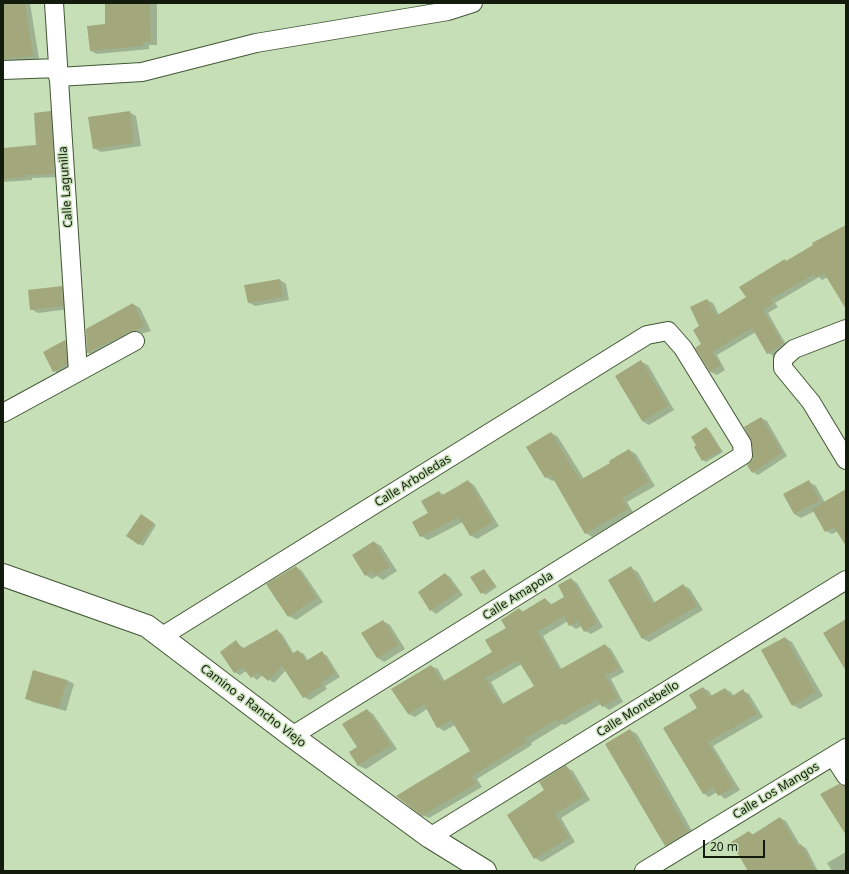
<!DOCTYPE html>
<style>
body{margin:0}
#map{position:relative;width:849px;height:874px;overflow:hidden;background:#c6dfb7;font-family:"Noto Sans",sans-serif}
canvas{display:block}
.frame{position:absolute;inset:0;border:4px solid #131b0d;pointer-events:none}
.scale{position:absolute;left:703px;top:840px;width:62px;height:18px;box-sizing:border-box;border:2px solid #131b0d;border-top:0;padding-left:5px;font-size:12px;line-height:14px;white-space:nowrap;color:#131b0d;-webkit-text-stroke:3px #c6dfb7;paint-order:stroke}
</style>
<div id="map">
<canvas width="849" height="874"></canvas>
<div class="frame"></div>
<div class="scale">20 m</div>
</div>
<script>
const ctx = document.querySelector('canvas').getContext('2d');
ctx.lineJoin = 'round';
function fillPath(path, color) {
  ctx.fillStyle = color;
  ctx.fill(path, 'evenodd');
}
function toPath(rows) {
  const path = new Path2D();
  for (const r of rows) {
    path.moveTo(r[0], r[1]);
    for (let i = 2; i < r.length; i += 2) path.lineTo(r[i], r[i + 1]);
  }
  return path;
}
function stroke(path, color, width, dash) {
  ctx.strokeStyle = color;
  ctx.lineWidth = width;
  ctx.lineCap = dash ? 'butt' : 'round';
  ctx.setLineDash(dash || []);
  ctx.stroke(path);
}
function label(font, color, halo, rows, align = 'center') {
  ctx.font = font + ' "Noto Sans",sans-serif';
  ctx.lineWidth = 3;
  ctx.setLineDash([]);
  ctx.textBaseline = 'middle';
  ctx.strokeStyle = halo;
  ctx.fillStyle = color;
  for (const [text, x, y, turn = 0] of rows) {
    ctx.save();
    ctx.translate(x, y);
    ctx.rotate((+turn || 0) * Math.PI / 180);
    ctx.textAlign = isNaN(turn) ? turn : align;
    if (halo) ctx.strokeText(text, 0, 0);
    ctx.fillText(text, 0, 0);
    ctx.restore();
  }
}
const shadow = toPath([
 [3,3,30,3,39,59,3,64],
 [106,3,157,3,157,45,149,45,149,49,97,54,91,51,106,25],
 [129,112,136,116,141,146,101,152,94,148],
 [50,113,56,116,60,177,32,178,32,180,3,182,3,149,37,146],
 [846,226,846,303,828,277,822,280,819,277,775,303,778,307,768,313,788,348,774,356,768,353,756,332,717,355,725,370,717,375,711,372,697,348,703,345,701,326,707,300,713,303,719,315,747,297,787,262],
 [280,280,286,284,289,300,255,306,248,302],
 [62,287,69,291,70,309,38,313,31,309],
 [133,304,140,308,151,331,137,335,95,357,88,353,87,329],
 [65,341,72,345,74,368,61,375,54,371,44,353],
 [641,362,648,365,674,410,649,425,642,421],
 [761,418,767,421,787,456,758,475,753,472,748,465,754,460,753,443,745,427],
 [706,428,709,430,723,452,706,462,703,460],
 [551,433,558,437,584,479,611,464,629,450,636,454,655,486,627,502,633,512,592,537,586,533,555,480,552,481,546,477],
 [468,481,474,485,499,526,477,539,470,535,463,522,428,540,421,536,439,492,444,495],
 [809,482,816,486,825,503,846,491,846,544,838,531,832,534,826,531,815,511,801,518,794,514],
 [144,517,156,525,143,546,140,544],
 [374,542,381,546,397,571,383,580,377,576,372,579,366,575],
 [296,567,302,571,323,602,296,620,289,616],
 [631,568,638,572,655,603,683,585,690,589,703,610,649,642,642,638],
 [484,570,497,587,485,595,471,578],
 [445,574,450,577,463,595,436,614,431,610],
 [571,579,577,583,603,627,591,634,585,631,582,626,576,629,570,625,568,621,543,636,562,670,605,645,611,649,624,672,611,679,623,702,609,710,601,704,565,725,562,724,531,743,532,745,477,779,482,787,429,818,422,815,472,751,455,725,444,731,438,727,427,709,415,717,408,714,431,666,438,669,445,682,494,653,519,609,524,612,545,599,553,605,566,597],
 [522,664,535,686,504,705,491,682],
 [383,621,390,625,405,649,384,662,378,658,363,634],
 [277,631,282,634,294,654,298,651,304,654,308,661,322,653,327,656,340,677,325,686,327,689,310,700,304,697,286,670,274,683,263,675,257,680,246,671,240,675,234,672,236,642,245,649],
 [785,638,792,642,823,696,800,709,793,705],
 [67,680,74,684,66,711,33,702,26,698],
 [703,688,709,691,712,696,725,689,731,692,734,696,743,691,749,694,763,717,713,746,740,790,725,799,717,792,709,797,703,793,698,708],
 [367,710,373,714,397,749,366,769,359,766,350,752,358,747],
 [630,730,637,734,695,836,673,849,666,845],
 [566,767,573,771,590,800,561,818,575,842,542,862,535,858,545,791],
 [780,818,786,821,800,845,806,848,818,871,749,871,749,832,754,835],
 [846,852,846,871,832,871,827,863]
]);
const building = toPath([
 [3,3,25,3,33,56,3,59],
 [105,3,150,3,151,42,143,42,143,46,90,51,87,26,105,24],
 [51,111,54,174,26,175,26,177,3,179,3,148,36,145,34,113],
 [130,111,134,143,93,149,88,117],
 [846,225,846,309,824,273,816,277,814,274,770,300,773,304,763,310,783,344,767,354,752,328,712,352,721,366,710,372,695,348,701,344,693,330,699,326,690,307,707,299,716,316,746,297,739,287,785,259,786,261,813,245,812,243],
 [280,279,283,297,248,303,244,285],
 [62,286,63,306,30,310,28,290],
 [133,303,145,327,130,332,87,353,86,329],
 [65,340,67,364,53,372,43,352],
 [641,360,668,406,642,421,615,376],
 [761,417,782,453,752,473,747,465,753,459,752,443,744,427],
 [706,427,721,451,702,461,694,447,696,445,691,437],
 [551,432,580,480,610,463,609,461,629,449,649,482,622,498,628,509,585,534,551,475,545,478,526,447],
 [468,480,493,522,470,536,459,517,420,537,412,522,428,513,421,501,439,491,441,496],
 [809,480,820,501,794,514,783,494],
 [846,489,846,546,834,527,825,532,812,509],
 [141,514,154,523,139,545,126,536],
 [374,541,390,567,375,576,372,571,365,576,352,555],
 [296,566,317,598,288,617,266,584],
 [631,566,652,604,683,584,697,606,642,639,608,580],
 [484,569,495,585,481,594,470,577],
 [445,573,458,592,430,611,418,592],
 [571,578,597,623,584,632,578,621,569,626,564,616,537,632,559,670,605,644,619,668,605,676,618,698,602,707,597,699,558,722,556,720,525,739,527,742,472,776,476,784,422,816,396,796,470,751,451,720,437,728,424,704,408,714,391,689,431,665,442,682,492,652,485,640,506,628,501,620,519,608,522,612,545,598,550,605,564,597,558,585],
 [518,660,534,686,501,705,485,678],
 [846,619,846,671,823,633],
 [383,620,399,645,377,658,361,633],
 [277,629,292,654,298,650,306,661,322,651,335,673,320,683,322,685,303,698,282,666,268,681,258,672,251,678,242,667,234,673,220,652,236,640,242,649],
 [785,637,816,692,792,706,761,650],
 [33,670,67,680,59,708,25,699],
 [703,687,709,697,725,688,731,697,743,689,757,714,708,742,734,787,718,796,713,787,703,794,663,728,697,708,689,695],
 [367,709,391,745,358,766,349,752,357,747,342,724],
 [630,729,688,832,665,846,605,744],
 [566,765,584,796,555,814,569,838,534,859,507,815,544,790,539,782],
 [839,784,846,786,846,835,820,794],
 [780,817,798,846,801,844,815,871,748,871,731,842,749,831,752,835]
]);
const minor = toPath([
 [54,3,78,372],
 [3,70,58,68],
 [58,77,142,72,256,43,448,11,473,3],
 [846,329,794,349,783,359,783,368,811,402,846,460],
 [3,413,135,341],
 [161,637,647,335,668,331,683,348,742,444,743,455,292,736],
 [833,756,846,776],
 [430,837,846,580],
 [644,871,846,748]
]);
const tertiary = toPath([
 [3,575,147,626,292,736,430,837,485,871]
]);
const streetNames = [
 ["Calle Lagunilla",66,187,-94],
 ["Calle Arboledas",413,481,-32],
 ["Calle Amapola",518,596,-32],
 ["Camino a Rancho Viejo",253,706,37],
 ["Calle Montebello",638,709,-32],
 ["Calle Los Mangos",776,791,-31]
];
fillPath(shadow, '#0003');
fillPath(building, '#a2a77c');
stroke(minor, '#425735', 20);
stroke(tertiary, '#425735', 24);
stroke(minor, '#fff', 18);
stroke(tertiary, '#fff', 22);
label('12px', '#131b0d', '#c6dfb7', streetNames);
</script>
